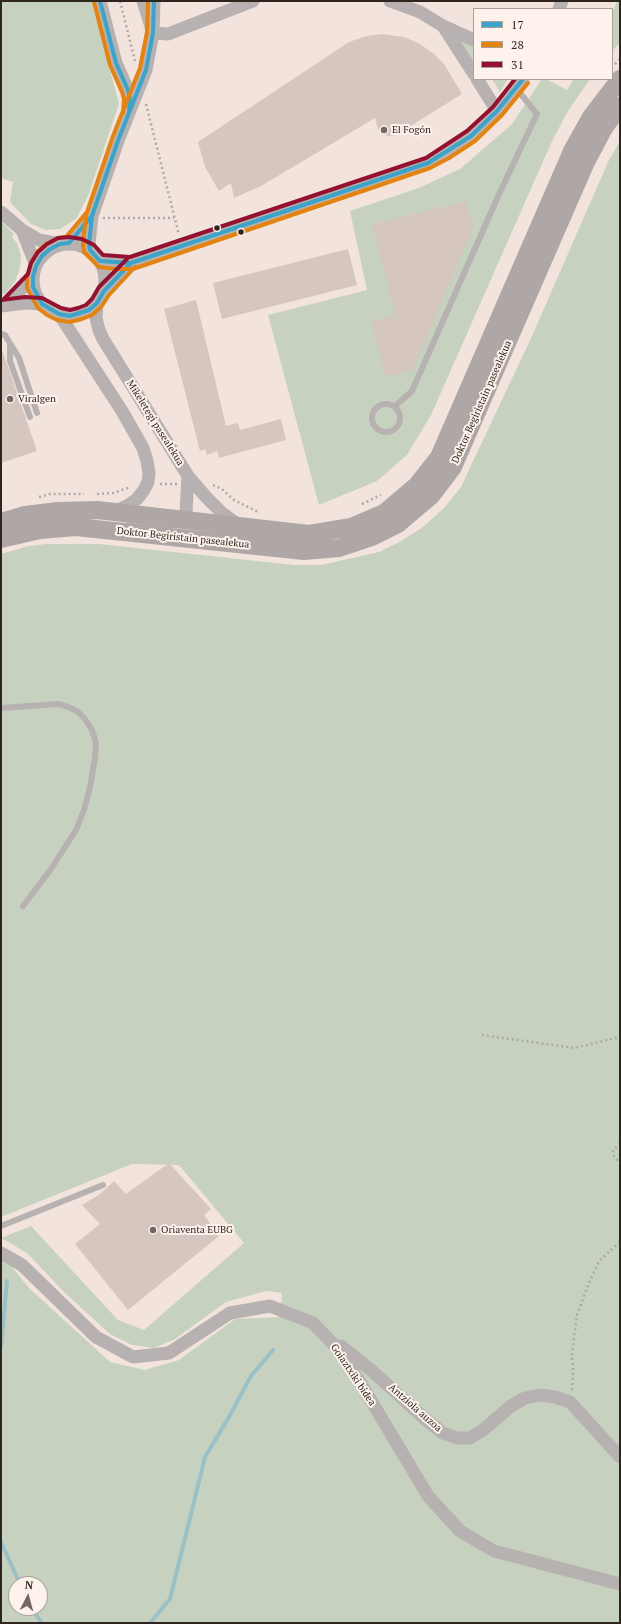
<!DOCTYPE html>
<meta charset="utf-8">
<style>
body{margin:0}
#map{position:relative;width:621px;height:1624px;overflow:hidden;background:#f2e4dc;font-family:"PT Serif",serif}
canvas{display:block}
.frame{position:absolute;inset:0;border:2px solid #2e251f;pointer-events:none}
.legend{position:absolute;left:473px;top:8px;width:140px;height:72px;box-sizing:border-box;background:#fdf2ec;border:1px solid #aaa09a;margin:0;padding:5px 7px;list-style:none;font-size:12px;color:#2e251f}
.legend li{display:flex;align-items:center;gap:8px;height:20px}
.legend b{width:20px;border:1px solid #aaa09a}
.north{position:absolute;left:8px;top:1576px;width:40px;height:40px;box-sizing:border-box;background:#fdf2ec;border:1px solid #aaa09a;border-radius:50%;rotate:6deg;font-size:11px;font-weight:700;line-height:16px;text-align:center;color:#2e251f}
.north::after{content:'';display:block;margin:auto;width:14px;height:18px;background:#736861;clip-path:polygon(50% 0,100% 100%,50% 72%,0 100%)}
</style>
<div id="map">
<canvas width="621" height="1624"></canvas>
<div class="frame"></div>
<ul class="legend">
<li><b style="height:5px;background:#3ca3c9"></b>17</li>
<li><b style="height:5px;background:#e38312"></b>28</li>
<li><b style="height:5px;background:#941231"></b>31</li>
</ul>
<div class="north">N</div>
</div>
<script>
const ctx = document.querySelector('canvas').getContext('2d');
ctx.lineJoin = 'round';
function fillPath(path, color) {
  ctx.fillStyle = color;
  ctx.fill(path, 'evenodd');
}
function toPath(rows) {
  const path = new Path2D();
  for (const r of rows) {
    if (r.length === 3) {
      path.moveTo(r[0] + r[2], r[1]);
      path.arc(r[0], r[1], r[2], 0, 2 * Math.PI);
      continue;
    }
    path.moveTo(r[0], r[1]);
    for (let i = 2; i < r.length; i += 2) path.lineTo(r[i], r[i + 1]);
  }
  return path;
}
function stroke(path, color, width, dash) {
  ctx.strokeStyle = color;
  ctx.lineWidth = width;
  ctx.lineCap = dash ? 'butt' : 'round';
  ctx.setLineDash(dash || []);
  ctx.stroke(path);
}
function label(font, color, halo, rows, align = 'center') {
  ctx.font = font + ' "PT Serif",serif';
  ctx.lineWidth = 4;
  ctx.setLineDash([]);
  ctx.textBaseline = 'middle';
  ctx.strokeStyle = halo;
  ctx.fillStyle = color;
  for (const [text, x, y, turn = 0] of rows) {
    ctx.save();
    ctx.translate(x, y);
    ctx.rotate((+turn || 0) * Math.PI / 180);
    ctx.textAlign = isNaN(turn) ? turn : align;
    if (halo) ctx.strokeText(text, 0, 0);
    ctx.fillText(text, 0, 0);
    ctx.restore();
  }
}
const green = toPath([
 [1,1,92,1,119,104,88,196,76,219,60,229,46,230,31,224,10,202,13,182,1,178],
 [617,1,620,1,620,43,612,51,612,14],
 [461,40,474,46,474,59,470,59,459,42],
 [492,79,508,79,500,92],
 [542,79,546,79,567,90,574,79,590,79,568,111,553,139,431,415,407,455,377,481,319,505,268,315,367,290,350,211,419,188,460,169,512,124],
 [620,141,620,1623,1,1623,1,1261,12,1267,29,1288,110,1362,145,1370,179,1360,235,1319,280,1317,282,1293,266,1291,226,1302,175,1339,154,1348,132,1345,110,1334,65,1293,27,1253,1,1238,31,1226,118,1320,144,1330,244,1243,179,1165,132,1164,1,1217,1,554,29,546,46,544,99,544,294,565,321,565,379,552,401,541,423,527,444,508,461,487,532,336,608,162],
 [16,1584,40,1584,40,1608,16,1608],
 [1,221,14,234,12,237,17,243,21,255,20,268,15,282,6,293,1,295]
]);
const stream = toPath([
 [1,1347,7,1281],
 [1,1542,20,1584],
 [31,1608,42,1623],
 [150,1623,170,1599,205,1457,229,1417,251,1376,273,1350]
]);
const building = toPath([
 [382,34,404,37,420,44,434,54,444,64,462,94,396,135,388,136,382,134,378,129,375,118,261,186,234,198,231,183,219,191,205,167,198,142,349,42,367,36],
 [467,201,473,228,412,371,385,376,371,321,395,315,372,224],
 [348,249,357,285,222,319,213,283],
 [196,300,226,426,238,423,240,430,281,419,286,440,219,458,217,451,207,455,205,449,200,451,164,309],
 [1,352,3,352,37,451,1,463],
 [169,1163,211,1209,204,1215,219,1236,128,1310,75,1244,100,1224,82,1205,100,1194,114,1181,126,1194]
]);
const path = toPath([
 [120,1,135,61],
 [615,64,620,59],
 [146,104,179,235],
 [103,218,174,218],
 [160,484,177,484],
 [213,485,222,489,234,500,258,512],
 [97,494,113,493,131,487],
 [39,497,50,494,84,494],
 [362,504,381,495],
 [482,1035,574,1048,620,1037],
 [620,1143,613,1151,613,1155,620,1163],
 [572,1390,573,1372,572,1354,577,1315,588,1285,599,1261,620,1242]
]);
const service = toPath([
 [1,334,5,335,19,358,37,413],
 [10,345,10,361,30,417],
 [386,418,14],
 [395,406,412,391,500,192,537,114,516,88],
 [1,708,59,704,68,707,77,711,85,719,92,730,96,743,95,758,90,787,84,810,76,830,51,869,23,906],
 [1,1226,103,1185]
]);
const minor = toPath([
 [100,1,116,63,128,90,129,109],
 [143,1,153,33,168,34,253,1],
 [390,1,420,12,443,26,474,40],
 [559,9,562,1],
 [443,26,474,74],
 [477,79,497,111],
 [1,212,22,230,39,240,60,244],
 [22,230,36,266],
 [69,243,92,216],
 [69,280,36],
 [90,250,89,244,92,216,119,138,146,70,153,33,154,1],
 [100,261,115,263,131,263,369,184,428,163,446,153,471,136,497,111,523,79],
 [104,291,131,263],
 [97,303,96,318,99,330,103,339,188,476,206,497,222,513,240,526],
 [7,304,33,277],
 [1,306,25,303,42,304],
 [59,314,122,411,143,448,147,461,149,473,148,482,144,490,137,499,127,506,113,512],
 [132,526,157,526,179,520,186,512,188,476],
 [1,1253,22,1265,96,1337,133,1357,169,1353,230,1313,270,1306,313,1323,338,1349,360,1382,428,1496,460,1531,494,1551,620,1584],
 [341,1346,371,1370,425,1419,443,1433,457,1438,470,1438,483,1430,511,1406,525,1398,540,1395,555,1397,570,1402,620,1457]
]);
const secondary = toPath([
 [1,522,25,515,58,511,97,510,309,534,351,527,384,513,417,485,439,457,572,151,591,117,620,79],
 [1,539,40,530,76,527,304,551,339,548,372,537,398,524,431,496,453,467,586,162,604,128,620,106]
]);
const bus1 = toPath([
 [100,1,116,63,128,90,130,99,129,113],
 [154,1,153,33,146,70,119,138,92,216,89,244,90,250,100,261,131,263,428,163,471,136,497,111,523,79],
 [92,216,69,243,60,244,50,249,42,256,36,266,33,277,33,287,42,304,59,314,70,316,89,310,97,303,104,291,131,263]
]);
const bus2 = toPath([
 [148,1,147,32,140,68,113,136,86,215,83,244,84,252,99,267,115,269,133,269,430,168,449,158,475,141,502,115,528,83],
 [94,2,110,65,122,92,124,99,123,113],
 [87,212,66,237,58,238,46,244,37,252,31,263,27,276,27,288,38,308,47,315,57,320,70,322,82,319,92,315,101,307,109,295,135,267]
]);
const bus3 = toPath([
 [1,300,25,297,42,298,61,308,70,310,78,308,86,305,92,299,99,287,127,259],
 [3,300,28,274,31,263,38,252,47,244,58,238,69,237,82,239,94,245,103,255,130,257,426,158,467,131,493,107,515,79]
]);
const markers = [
 [384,130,4,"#736861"],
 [217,228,3.5,"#2e251f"],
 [241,232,3.5,"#2e251f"],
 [10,399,4,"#736861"],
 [153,1230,4,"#736861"]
];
const poiNames = [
 ["El Fogón",392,130],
 ["Viralgen",18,399],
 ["Oriaventa EUBG",161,1230]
];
const streetNames = [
 ["Doktor Begiristain pasealekua",482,402,-66],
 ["Mikeletegi pasealekua",155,423,58],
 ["Doktor Begiristain pasealekua",183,538,6],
 ["Goiaztxiki bidea",353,1375,56],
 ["Antziola auzoa",415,1408,41]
];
fillPath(green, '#c6d2bf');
stroke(stream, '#9bc0c6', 4);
fillPath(building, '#d5c6bf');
stroke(path, '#b0a9a7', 2.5, [2, 3]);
stroke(service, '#b7b2b1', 6);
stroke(minor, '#b7b2b1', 13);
stroke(secondary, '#aea7a6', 18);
stroke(bus1, '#3ca3c9', 4);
stroke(bus2, '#e38312', 4);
stroke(bus3, '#941231', 4);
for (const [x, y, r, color] of markers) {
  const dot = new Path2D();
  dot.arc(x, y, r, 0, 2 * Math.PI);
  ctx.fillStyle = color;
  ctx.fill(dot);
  stroke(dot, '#fdf2ec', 1.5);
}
label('10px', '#2e251f', '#fdf2ec', poiNames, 'left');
label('10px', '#2e251f', '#fdf2ec', streetNames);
</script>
